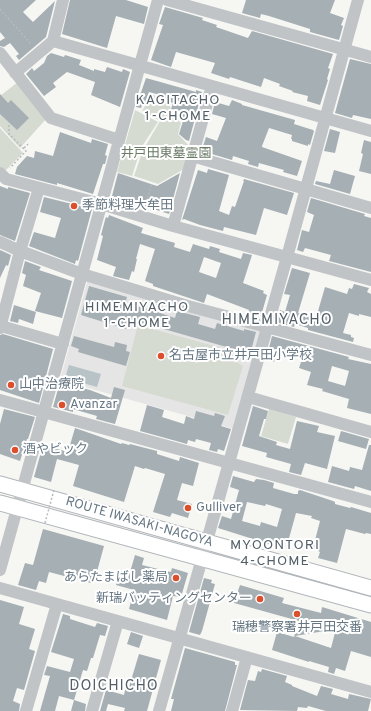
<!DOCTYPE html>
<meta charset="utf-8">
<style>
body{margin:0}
canvas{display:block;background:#f6f6f3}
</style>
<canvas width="371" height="711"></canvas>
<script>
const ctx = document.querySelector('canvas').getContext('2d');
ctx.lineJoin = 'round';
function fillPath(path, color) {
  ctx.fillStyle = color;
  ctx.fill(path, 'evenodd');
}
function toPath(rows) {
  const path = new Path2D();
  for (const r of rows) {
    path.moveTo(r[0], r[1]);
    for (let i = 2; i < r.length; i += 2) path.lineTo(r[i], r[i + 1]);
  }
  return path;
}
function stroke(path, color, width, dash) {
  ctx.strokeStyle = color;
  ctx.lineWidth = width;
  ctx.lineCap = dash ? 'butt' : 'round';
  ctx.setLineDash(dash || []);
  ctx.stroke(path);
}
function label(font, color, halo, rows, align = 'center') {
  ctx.font = font + ' Overpass,"Noto Sans JP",sans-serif';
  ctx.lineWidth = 4;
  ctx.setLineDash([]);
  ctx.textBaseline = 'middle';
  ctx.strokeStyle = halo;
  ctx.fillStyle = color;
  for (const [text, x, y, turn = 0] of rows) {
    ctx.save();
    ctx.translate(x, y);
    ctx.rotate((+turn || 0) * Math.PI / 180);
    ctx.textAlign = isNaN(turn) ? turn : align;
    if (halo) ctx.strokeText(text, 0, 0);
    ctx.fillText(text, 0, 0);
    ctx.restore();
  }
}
const built = toPath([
 [88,279,261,332,234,429,60,380]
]);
const green = toPath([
 [18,82,47,118,20,148,0,126,0,96],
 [152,94,169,104,173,115,181,123,178,134,190,147,184,169,158,184,134,176,143,150,160,121,142,111],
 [135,110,158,122,141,148,132,176,117,172],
 [0,128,23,153,3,173,0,168],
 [138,325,236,352,235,361,243,366,228,415,122,386],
 [269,409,296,417,288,444,261,436]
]);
const water = toPath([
 [69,365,101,374,97,387,65,378]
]);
const building = toPath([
 [0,0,36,0,23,12,33,22,55,1,46,37,19,60,16,56,19,54,10,43,4,47,0,46,0,41,5,38,0,32],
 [70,0,126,0,148,7,144,24,116,16,107,48,62,34],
 [246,0,335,0,330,13,344,18,341,25,343,26,339,40,310,32,310,29,269,16,261,14,260,18,242,13],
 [165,7,203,18,202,20,217,25,216,27,248,38,252,31,333,54,328,68,330,69,327,79,328,80,320,105,307,101,308,96,292,92,293,91,279,86,280,84,264,78,261,87,230,77,229,79,211,73,215,63,176,52,171,67,151,60,163,25,159,24],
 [51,53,64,57,65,55,81,60,79,65,94,71,94,69,105,72,107,67,122,72,123,69,130,72,120,107,91,95,95,82,67,72,53,83,56,87,44,96,26,74,32,68,34,71,44,63,47,56],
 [350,59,371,64,371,119,353,115,352,118,335,113],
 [146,78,196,92,196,90,202,92,189,141,186,140,179,134,183,121,178,119,181,111,171,109,173,103,163,100,164,96,149,92,146,102,144,101,141,108,136,107],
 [0,94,8,103,11,100,29,118,17,130,0,114],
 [232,100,242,104,242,105,295,120,294,124,313,130,314,131,310,145,308,144,308,146,292,141,292,139,291,139,292,135,269,128,262,146,262,147,302,161,297,176,283,172,284,170,259,163,258,167,248,164,249,161,233,156,232,160,205,152,207,147,203,146,206,137,217,141,226,118,212,114,215,102,229,106],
 [330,129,340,132,335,153,324,151],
 [60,132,91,143,92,139,108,144,105,155,107,156,105,164,103,164,93,194,57,183,57,185,15,174,17,167,27,156,34,158,35,151,53,156],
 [364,140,371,142,371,174,359,171,363,154,361,153],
 [208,169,229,175,219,211,229,215,232,206,235,207,244,181,243,181,244,179,294,193,287,215,264,208,256,235,224,227,223,231,200,225,184,219,182,220,198,170,207,173],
 [334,170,355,176,350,194,315,184,316,181,330,184],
 [118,173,157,186,180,173,169,214,135,203,134,206,120,200,120,202,113,200,114,196,112,196],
 [0,186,8,189,8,187,30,193,15,241,0,235],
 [44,197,92,209,78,261,76,260,75,264,29,246,34,232,55,238,61,218,40,212],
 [311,198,365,214,364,216,371,218,371,272,329,261,331,255,305,248,303,252,297,250,302,230,309,232,314,215,307,212],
 [109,215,143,228,141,233,175,243,174,247,190,252,193,244,209,249,210,246,220,249,219,252,241,259,243,253,252,255,243,283,264,291,263,293,267,295,261,316,259,315,259,317,248,314,249,310,207,294,204,303,153,286,153,284,145,281,155,249,140,244,136,259,137,259,134,272,132,271,129,280,113,276,116,267,97,260,103,236,101,235,105,220,106,217,108,218],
 [204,257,221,263,216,278,199,272],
 [0,250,11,255,8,266,6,265,0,278],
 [25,261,41,267,39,270,72,281,62,318,35,311,41,293,23,286,26,275,22,273],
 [292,268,310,273,298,313,316,318,325,287,347,294,349,288,352,289,354,284,369,288,367,292,371,294,371,317,359,314,359,316,349,313,343,333,351,335,351,337,354,338,353,342,308,330,308,328,295,324,294,327,276,322,280,310,285,312,290,295,284,294],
 [89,286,127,297,124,308,135,311,137,306,150,310,152,303,158,305,157,312,175,318,177,311,200,317,198,324,215,329,217,323,244,331,244,329,256,332,251,351,238,348,237,350,129,319,126,329,81,315],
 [14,305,36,312,33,324,19,319,18,323,10,321],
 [3,334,53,349,39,403,0,390,0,335],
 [74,336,114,347,115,342,127,345,126,351,130,352,126,366,78,352,79,349,71,346],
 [272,336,349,357,348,359,371,364,371,414,347,408,349,399,322,391,323,389,307,385,311,372,299,368,302,359,277,352,274,362,266,360],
 [332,366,349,371,345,386,328,381],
 [60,382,90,390,111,398,114,387,125,390,115,424,96,419,97,416,73,409,73,412,53,407],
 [147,405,164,410,162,417,184,424,186,416,194,419,196,411,214,416,215,413,225,416,221,426,231,429,224,451,218,449,217,452,209,450,211,443,196,439,195,442,188,440,187,444,140,431],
 [253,406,268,411,266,419,264,419,259,436,277,442,276,445,290,449,297,421,319,426,317,432,335,436,327,469,305,463,301,475,289,472,291,464,266,457,267,453,242,446],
 [4,409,35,417,28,439,27,439,20,461,0,454,0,424],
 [75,428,121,444,122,443,129,445,130,444,157,451,157,454,179,461,180,457,199,463,193,486,182,483,177,500,192,504,188,518,172,513,170,517,153,512,165,474,145,468,144,469,135,466,124,502,73,486,79,465,57,459,51,482,34,477,43,445,68,452],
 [341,431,369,439,366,449,338,441],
 [369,445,371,445,371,491,355,486,354,489,328,482,332,466,349,471,350,467,362,470],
 [233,476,254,482,256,479,264,480,274,483,273,488,294,494,298,494,298,491,300,490,333,501,335,502,335,504,350,508,351,507,371,513,371,534,366,533,365,534,346,529,337,563,318,558,320,552,313,548,320,521,311,518,312,516,296,513,288,542,281,540,280,545,272,543,272,545,218,528,222,516,231,519,239,490,230,487],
 [247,502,265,506,266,504,282,509,277,527,261,522,260,526,242,521],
 [43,529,104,546,95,579,93,578,91,583,49,572,46,583,39,581,36,590,18,585,25,563,33,565],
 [135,555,144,558,142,565,166,571,171,572,172,568,188,573,181,597,173,596,167,620,129,609,134,590,116,585,118,577,128,579],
 [204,578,212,580,211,583,215,584,202,631,200,635,189,632],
 [240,585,284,598,282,603,321,613,322,607,371,622,371,657,351,651,345,671,336,668,334,674,328,672,329,667,309,661,309,662,272,650,277,632,294,637,299,621,234,603],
 [336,629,331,648,295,636],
 [0,600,24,607,19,624,35,629,29,649,35,651,24,690,17,688,13,701,20,704,19,711,0,711],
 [63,614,70,616,70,619,95,627,97,623,108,626,105,636,100,635,93,658,91,658,87,671,83,670,74,700,59,696,55,711,40,711,50,676,44,675,47,666,70,672,74,659,51,652],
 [131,632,143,636,139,648,127,644],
 [185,648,235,662,235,665,237,665,225,711,171,711,174,699,171,699],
 [139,654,161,660,147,711,124,711,125,708,108,704,106,711,100,711,106,690,124,695,126,686,129,687],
 [262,669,287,676,285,682,292,685,292,686,317,696,321,686,333,689,331,694,348,699,349,694,371,699,368,711,326,711,308,706,307,708,298,707,297,711,240,710,248,680,255,681,258,671,261,672],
 [74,700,86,704,85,711,71,711]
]);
const path = toPath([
 [0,9,32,45],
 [9,125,9,134,26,151,10,168],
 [24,148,28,144],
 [145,206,152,183]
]);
const minor = toPath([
 [167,0,371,57],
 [53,41,371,131],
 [0,53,51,118,119,140],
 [15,73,53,41,63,0],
 [192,156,371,208],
 [0,173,6,179,101,204,173,226,371,280],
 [173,226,212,86],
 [0,242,20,251,82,274,188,306,371,355],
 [1,326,63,344],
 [0,328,20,251,39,188],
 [248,397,371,432],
 [0,400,371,502],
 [0,570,158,0],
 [0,588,371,692],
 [26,711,57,604],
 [92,711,118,621],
 [159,711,287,257,358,0],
 [232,711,247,657]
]);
const major = toPath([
 [0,484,371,588],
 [0,503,371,605]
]);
const pathBridge = toPath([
 [45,523,54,490]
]);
const markers = [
 [74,206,4,"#dc4f2d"],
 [161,356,4,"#dc4f2d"],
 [11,385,4,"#dc4f2d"],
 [62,405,4,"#dc4f2d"],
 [15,450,4,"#dc4f2d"],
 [188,508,4,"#dc4f2d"],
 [176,578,4,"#dc4f2d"],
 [260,599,4,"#dc4f2d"],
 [297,614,4,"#dc4f2d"]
];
const parkNames = [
 ["井戸田東墓霊園",166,154]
];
const poiNames = [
 ["季節料理大牟田",82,206],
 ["名古屋市立井戸田小学校",169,356],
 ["山中治療院",19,385],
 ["Avanzar",70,405],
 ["酒やビック",23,450],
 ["Gulliver",196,508],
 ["あらたまばし薬局",168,578,"right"],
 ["新瑞バッティングセンター",252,599,"right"],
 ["瑞穂警察署井戸田交番",297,628,"center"]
];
const streetNames = [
 ["ROUTE IWASAKI-NAGOYA",139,523,16]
];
const neighbourhoodNames = [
 ["KAGITACHO",178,101],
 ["1-CHOME",178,117],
 ["HIMEMIYACHO",137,308],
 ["1-CHOME",137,324],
 ["MYOONTORI",275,546],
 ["4-CHOME",275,562]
];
const quarterNames = [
 ["HIMEMIYACHO",277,321],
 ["DOICHICHO",114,687]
];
fillPath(built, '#e4e5e4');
fillPath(green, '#d6dbd2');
fillPath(water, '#b7c3c7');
fillPath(building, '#a6afb4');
stroke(major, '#b1b6ba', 17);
stroke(path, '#b8bbbd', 1.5, [2, 2]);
stroke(minor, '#c0c4c7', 12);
stroke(major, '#fff', 15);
stroke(pathBridge, '#b8bbbd', 1.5, [2, 2]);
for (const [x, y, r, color] of markers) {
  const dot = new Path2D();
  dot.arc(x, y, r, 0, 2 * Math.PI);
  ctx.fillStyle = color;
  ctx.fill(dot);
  stroke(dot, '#fff', 1.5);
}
label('13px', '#6a7a65', '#fff', parkNames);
label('13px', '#667783', '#fff', poiNames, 'left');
label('13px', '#667783', '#fff', streetNames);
ctx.letterSpacing = '1px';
label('14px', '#546068', '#fff', neighbourhoodNames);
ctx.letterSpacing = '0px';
ctx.letterSpacing = '1px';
label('15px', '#546068', '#fff', quarterNames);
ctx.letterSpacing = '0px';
</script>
